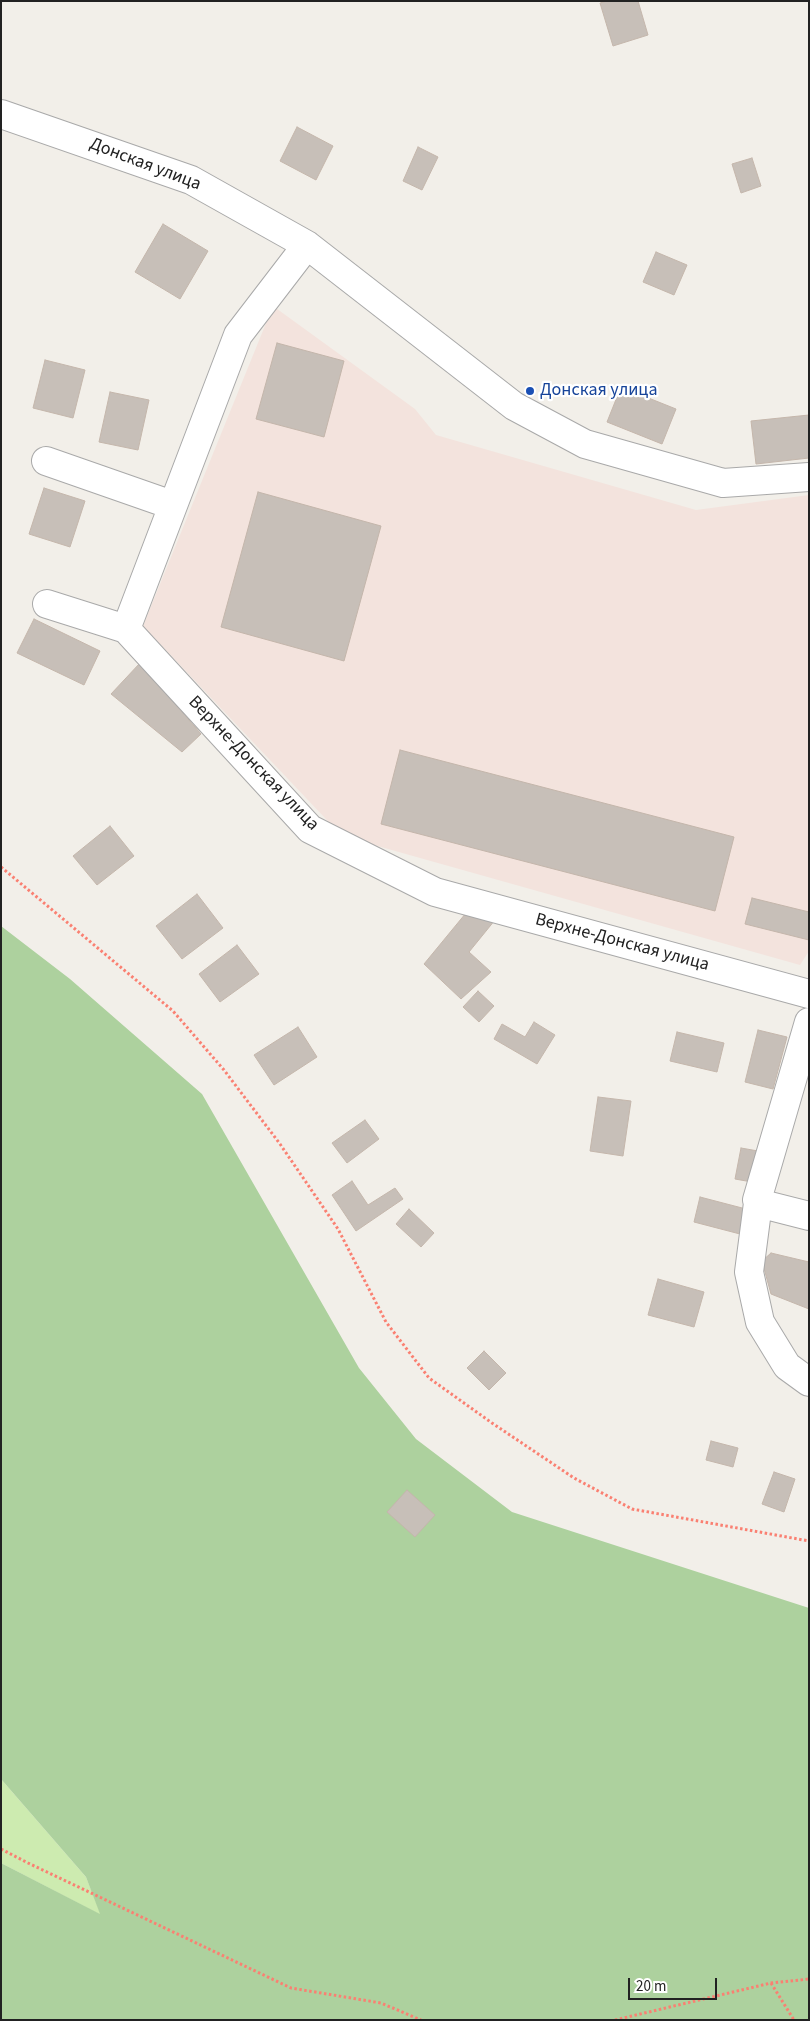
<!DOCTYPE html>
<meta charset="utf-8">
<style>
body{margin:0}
#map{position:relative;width:810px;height:2021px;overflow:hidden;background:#f2efe9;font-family:"Source Sans 3",sans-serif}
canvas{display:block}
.frame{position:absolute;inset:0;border:2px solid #222;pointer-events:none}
.scale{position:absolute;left:628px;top:1978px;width:89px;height:22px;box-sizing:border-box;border:2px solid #222;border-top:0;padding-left:6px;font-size:15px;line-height:18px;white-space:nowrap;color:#222;-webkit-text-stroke:4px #fff;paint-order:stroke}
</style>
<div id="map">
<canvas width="810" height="2021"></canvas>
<div class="frame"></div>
<div class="scale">20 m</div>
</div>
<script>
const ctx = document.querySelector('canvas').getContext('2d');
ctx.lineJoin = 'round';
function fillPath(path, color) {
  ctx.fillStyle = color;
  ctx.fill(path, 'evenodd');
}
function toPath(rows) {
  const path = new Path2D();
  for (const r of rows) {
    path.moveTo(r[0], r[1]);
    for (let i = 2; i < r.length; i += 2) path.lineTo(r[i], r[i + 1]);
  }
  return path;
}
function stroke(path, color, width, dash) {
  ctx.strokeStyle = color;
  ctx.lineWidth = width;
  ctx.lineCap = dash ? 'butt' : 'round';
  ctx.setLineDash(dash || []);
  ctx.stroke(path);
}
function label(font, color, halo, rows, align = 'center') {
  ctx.font = font + ' "Source Sans 3",sans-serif';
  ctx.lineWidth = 4.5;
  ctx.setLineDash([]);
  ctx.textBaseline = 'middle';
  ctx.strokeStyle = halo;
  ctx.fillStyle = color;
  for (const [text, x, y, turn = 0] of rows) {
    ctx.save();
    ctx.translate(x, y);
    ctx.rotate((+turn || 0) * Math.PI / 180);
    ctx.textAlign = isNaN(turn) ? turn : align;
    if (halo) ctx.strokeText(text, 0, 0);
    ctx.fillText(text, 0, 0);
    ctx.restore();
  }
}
const military = toPath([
 [273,306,415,409,436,435,696,510,809,495,809,951,800,965,342,836,143,626]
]);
const grass = toPath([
 [1,1779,86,1877,101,1915,1,1863]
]);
const forest = toPath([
 [1,926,70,979,202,1094,359,1368,416,1439,512,1512,809,1608,809,2020,1,2020,1,1863,100,1914,86,1877,1,1779]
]);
const building = toPath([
 [607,1,638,1,648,35,613,46,600,3,607,1],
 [297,127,333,146,316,180,280,161,297,127],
 [418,147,438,157,422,190,403,181,418,147],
 [752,158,761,186,741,193,732,164,752,158],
 [163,224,208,251,180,299,135,272,163,224],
 [656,252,687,265,674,295,643,282,656,252],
 [277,343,344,361,324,437,256,419,277,343],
 [45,360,85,370,73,418,33,408,45,360],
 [621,387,676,409,662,444,607,422,621,387],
 [110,392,149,400,138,450,99,442,110,392],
 [809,415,809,458,756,464,751,421,809,415],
 [44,488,85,501,70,547,29,534,44,488],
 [258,492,381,526,344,661,221,627,258,492],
 [34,619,100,651,84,685,17,653,34,619],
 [140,663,201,734,182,752,111,694,140,663],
 [400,750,734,837,715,911,381,824,400,750],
 [110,826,134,856,97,885,73,856,110,826],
 [197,894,223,928,182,959,156,926,197,894],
 [752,898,809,912,809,940,745,924,752,898],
 [466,913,495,920,469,952,491,972,461,999,424,964,466,913],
 [237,945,259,974,220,1002,199,974,237,945],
 [478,991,494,1006,479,1022,463,1007,478,991],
 [534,1022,555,1035,537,1064,494,1039,502,1024,525,1037,534,1022],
 [298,1027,317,1057,274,1085,254,1055,298,1027],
 [758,1030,787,1037,773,1089,745,1082,758,1030],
 [677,1032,724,1043,717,1072,670,1061,677,1032],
 [598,1097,631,1101,623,1156,590,1151,598,1097],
 [365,1120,379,1139,347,1163,332,1143,365,1120],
 [741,1148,758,1151,752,1182,735,1179,741,1148],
 [352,1181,368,1205,395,1188,403,1199,356,1231,332,1195,352,1181],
 [700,1197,746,1209,740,1234,694,1222,700,1197],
 [409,1209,434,1233,421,1247,396,1224,409,1209],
 [771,1253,809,1262,809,1309,771,1294,762,1261,771,1253],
 [658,1279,704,1292,694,1327,648,1315,658,1279],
 [484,1351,506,1373,489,1390,467,1368,484,1351],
 [711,1441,738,1448,733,1467,706,1460,711,1441],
 [774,1472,795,1479,784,1512,762,1504,774,1472],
 [407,1490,435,1515,415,1537,387,1512,407,1490]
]);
const path = toPath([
 [1,867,173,1011,224,1070,280,1144,338,1229,386,1322,429,1378,492,1423,574,1478,632,1509,809,1541],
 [1,1849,28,1863,291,1988,381,2003,421,2020],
 [771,1983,794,2020],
 [615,2020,771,1983,809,1979]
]);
const minor = toPath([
 [1,114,191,180,307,245,514,406,585,444,723,483,809,477],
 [46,461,172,505],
 [47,604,126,629,310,829,435,892,809,994],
 [126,629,238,335,307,245],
 [809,1022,757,1200,758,1203,749,1272,760,1322,787,1366,809,1382],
 [758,1203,809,1216]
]);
const markers = [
 [530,391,5,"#1a4fb4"]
];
const streetNames = [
 ["Донская улица",145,165,21],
 ["Верхне-Донская улица",253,764,46],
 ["Верхне-Донская улица",622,943,15]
];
const transitNames = [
 ["Донская улица",540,391]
];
fillPath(military, '#f3e3dd');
fillPath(grass, '#cdebb0');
fillPath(forest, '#add19e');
fillPath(building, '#c7bfb8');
stroke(building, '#c4b6ab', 1);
stroke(minor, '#a9a9a9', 30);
stroke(path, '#fa8072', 3, [2.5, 2.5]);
stroke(minor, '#fff', 28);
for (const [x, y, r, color] of markers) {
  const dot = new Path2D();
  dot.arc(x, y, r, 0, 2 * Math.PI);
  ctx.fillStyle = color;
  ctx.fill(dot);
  stroke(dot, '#fff', 2);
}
label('18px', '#222', '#fff', streetNames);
label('18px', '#164399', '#fff', transitNames, 'left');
</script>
